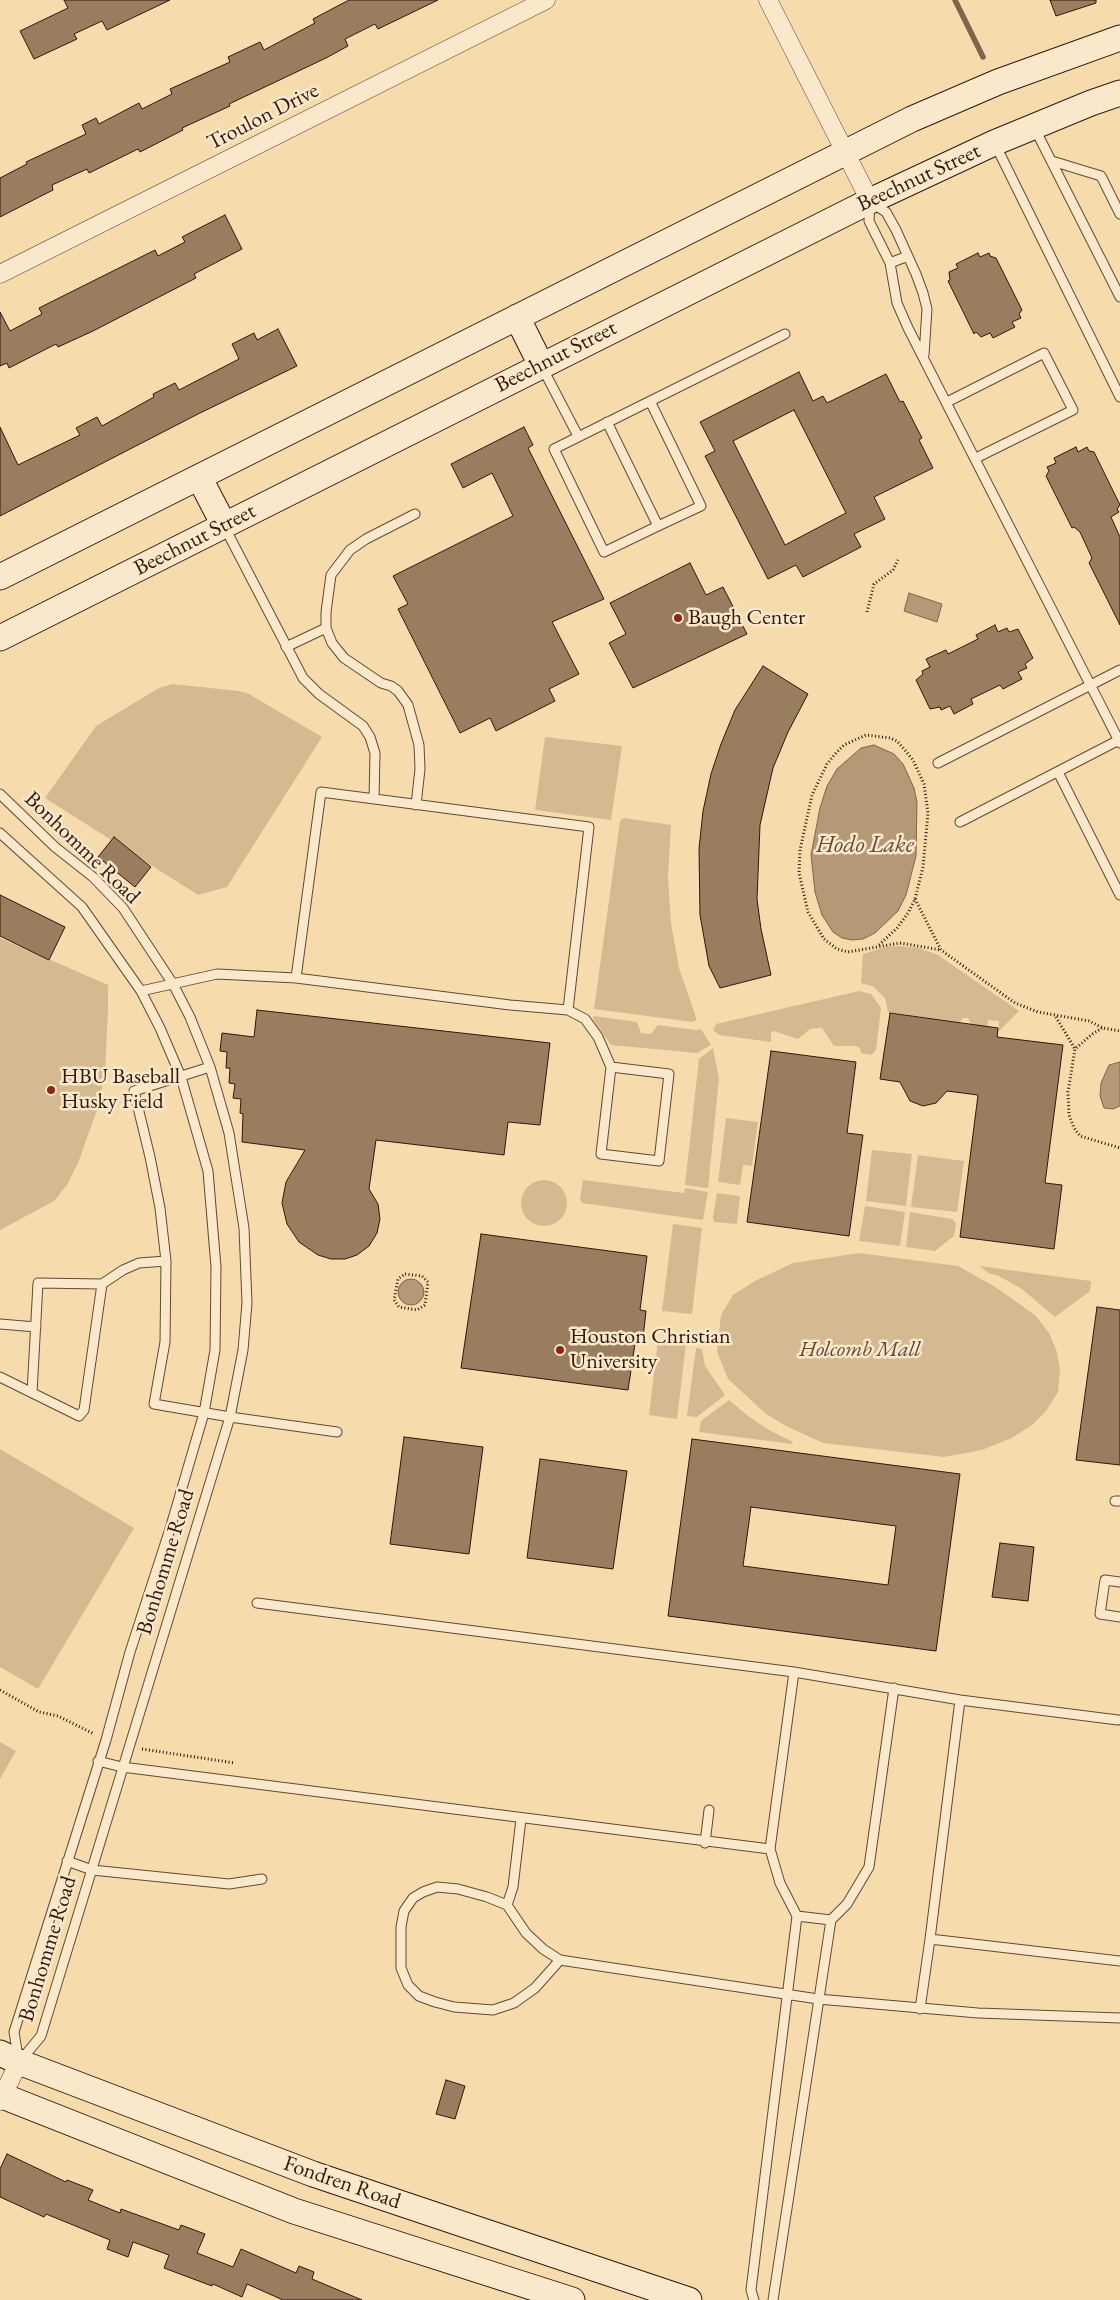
<!DOCTYPE html>
<style>
body{margin:0}
canvas{display:block;background:#f6dcac}
</style>
<canvas width="1120" height="2300"></canvas>
<script>
const ctx = document.querySelector('canvas').getContext('2d');
ctx.lineJoin = 'round';
function fillPath(path, color) {
  ctx.fillStyle = color;
  ctx.fill(path, 'evenodd');
}
function toPath(rows) {
  const path = new Path2D();
  for (const r of rows) {
    if (r.length === 3) {
      path.moveTo(r[0] + r[2], r[1]);
      path.arc(r[0], r[1], r[2], 0, 2 * Math.PI);
      continue;
    }
    path.moveTo(r[0], r[1]);
    for (let i = 2; i < r.length; i += 2) path.lineTo(r[i], r[i + 1]);
  }
  return path;
}
function stroke(path, color, width, dash) {
  ctx.strokeStyle = color;
  ctx.lineWidth = width;
  ctx.lineCap = dash ? 'butt' : 'round';
  ctx.setLineDash(dash || []);
  ctx.stroke(path);
}
function label(font, color, halo, rows, align = 'center') {
  ctx.font = font + ' "EB Garamond",serif';
  ctx.lineWidth = 5;
  ctx.setLineDash([]);
  ctx.textBaseline = 'middle';
  ctx.strokeStyle = halo;
  ctx.fillStyle = color;
  for (const [text, x, y, turn = 0] of rows) {
    ctx.save();
    ctx.translate(x, y);
    ctx.rotate((+turn || 0) * Math.PI / 180);
    ctx.textAlign = isNaN(turn) ? turn : align;
    if (halo) ctx.strokeText(text, 0, 0);
    ctx.fillText(text, 0, 0);
    ctx.restore();
  }
}
const green = toPath([
 [172,684,239,691,249,694,322,737,227,887,198,895,45,798,96,726,159,688],
 [545,737,622,746,611,820,535,810],
 [624,818,671,825,668,878,671,923,679,968,696,1017,696,1020,693,1022,594,1009,620,821],
 [0,938,108,985,108,1010,105,1073,98,1107,78,1163,67,1185,54,1201,0,1230],
 [900,946,919,948,938,955,1019,1011,998,1032,999,1021,988,1020,982,1066,970,1064,976,1025,971,1024,968,1018,963,1018,960,1022,888,1012,885,998,874,987,861,983,863,954,885,947],
 [859,991,871,994,881,1008,876,1050,871,1055,861,1053,860,1048,855,1046,834,1046,822,1028,810,1029,798,1039,774,1031,771,1033,771,1042,719,1035,713,1030,716,1024],
 [594,1016,637,1022,641,1033,651,1034,658,1025,696,1030,701,1029,711,1045,697,1053,611,1045,593,1020],
 [713,1048,719,1079,708,1188,685,1185,699,1059],
 [726,1118,758,1122,752,1166,743,1165,740,1185,718,1182],
 [872,1150,912,1154,906,1206,866,1201],
 [918,1155,964,1161,957,1212,911,1207],
 [544,1203,23],
 [583,1180,684,1193,685,1188,708,1192,703,1220,582,1203,580,1199],
 [717,1193,740,1196,737,1224,714,1222,713,1217],
 [865,1206,905,1212,900,1246,859,1241],
 [910,1212,952,1219,956,1223,954,1236,935,1251,906,1247],
 [673,1224,702,1228,692,1314,662,1311],
 [859,1253,958,1266,997,1288,1036,1316,1049,1333,1057,1352,1060,1370,1058,1392,1046,1411,1032,1425,1012,1438,982,1450,944,1457,823,1443,786,1426,766,1414,728,1379,717,1352,721,1315,733,1295,755,1281,793,1263],
 [979,1266,1091,1281,1090,1291,1055,1317,1022,1289,999,1276,989,1273],
 [658,1340,686,1343,677,1419,649,1415],
 [696,1348,702,1349,705,1366,725,1395,697,1417,687,1416],
 [729,1400,747,1415,767,1429,793,1442,792,1444,699,1432,701,1421],
 [0,1449,134,1528,38,1689,0,1667],
 [0,1742,16,1751,0,1779]
]);
const water = toPath([
 [909,593,942,604,937,622,904,611,909,593],
 [874,745,894,754,903,764,914,788,917,802,916,856,906,895,898,911,875,933,863,939,852,940,842,938,833,932,822,915,815,892,811,855,820,808,827,786,837,769,861,748,874,745],
 [1120,1062,1120,1106,1113,1109,1104,1108,1100,1096,1101,1083,1109,1065,1120,1062],
 [411,1292,13]
]);
const stream = toPath([
 [955,0,983,57]
]);
const building = toPath([
 [64,0,170,0,107,30,102,21,74,34,77,39,34,59,20,31,68,8,64,0],
 [349,0,438,0,378,29,375,24,345,39,348,46,326,58,229,104,230,106,182,128,183,130,140,152,138,149,89,173,87,169,52,185,53,190,0,217,0,178,27,164,26,162,86,134,82,125,96,118,99,124,139,103,142,109,172,94,170,89,230,62,228,57,260,42,264,50,315,23,313,19,349,0],
 [1050,0,1096,0,1096,3,1056,16,1050,0],
 [225,215,242,249,194,274,196,278,93,331,58,347,56,344,9,368,7,363,0,366,0,312,10,331,42,314,39,308,155,250,158,256,185,242,182,237,225,215],
 [978,253,980,257,989,253,990,256,996,258,1022,310,1019,314,1021,318,1012,322,1015,327,993,338,990,333,981,337,976,332,974,334,948,281,950,280,949,272,958,268,956,264,978,253],
 [278,329,297,366,198,414,0,516,0,427,18,465,80,435,76,428,97,417,102,426,154,397,153,394,175,383,179,390,239,359,232,344,254,333,257,340,278,329],
 [799,372,813,401,823,396,827,403,886,374,900,402,903,401,922,438,919,440,933,468,874,497,885,519,854,534,861,547,803,577,796,565,768,579,705,456,715,451,700,422,799,372],
 [794,410,846,513,785,545,733,441,794,410],
 [524,427,533,445,528,448,604,599,552,622,579,674,549,689,555,701,496,731,490,718,460,733,398,609,408,604,393,576,513,516,492,473,463,488,451,464,524,427],
 [1076,447,1078,452,1087,447,1089,451,1094,452,1120,505,1117,509,1119,512,1111,517,1120,537,1120,625,1089,563,1092,558,1080,532,1074,527,1072,528,1046,476,1049,471,1047,467,1056,463,1054,458,1076,447],
 [690,563,706,595,723,587,747,634,633,688,609,643,626,634,610,603,690,563],
 [995,625,998,632,1007,628,1009,632,1018,629,1033,658,1025,664,1027,668,1018,672,1022,679,1003,689,1000,685,971,699,973,704,954,714,950,706,941,710,940,707,930,709,916,680,923,674,922,671,930,667,926,659,946,650,948,654,978,639,976,635,995,625],
 [763,666,808,694,788,732,773,768,760,825,757,899,761,929,771,975,720,988,709,966,700,915,699,849,703,811,711,774,721,744,735,710,763,666],
 [114,837,151,867,135,887,98,857,114,837],
 [0,895,65,927,49,960,0,936,0,895],
 [257,1010,550,1043,540,1125,508,1122,504,1155,376,1140,369,1189,378,1204,380,1219,377,1233,369,1246,357,1255,345,1259,331,1259,318,1255,299,1242,287,1224,282,1203,286,1182,305,1150,242,1142,243,1114,240,1113,241,1099,233,1098,235,1084,229,1083,230,1068,226,1068,227,1052,220,1051,222,1033,254,1037,257,1010],
 [890,1013,998,1028,997,1037,1063,1045,1045,1183,1062,1185,1054,1249,960,1237,978,1095,947,1091,936,1103,923,1106,910,1101,900,1082,880,1079,890,1013],
 [771,1051,856,1062,847,1133,863,1135,849,1236,747,1222,771,1051],
 [481,1234,647,1256,640,1310,646,1311,643,1338,636,1337,628,1390,461,1368,481,1234],
 [1097,1307,1120,1310,1120,1465,1076,1460,1097,1307],
 [404,1437,483,1447,469,1554,390,1544,404,1437],
 [692,1439,960,1474,936,1651,668,1616,692,1439],
 [751,1507,896,1526,888,1585,743,1566,751,1507],
 [540,1459,627,1471,613,1569,527,1558,540,1459],
 [1000,1543,1034,1547,1028,1601,992,1597,1000,1543],
 [446,2080,465,2086,455,2119,436,2114,446,2080],
 [7,2154,66,2182,67,2180,93,2190,88,2200,120,2213,121,2209,179,2230,181,2225,205,2234,197,2253,233,2267,241,2249,296,2273,299,2266,314,2272,312,2279,362,2300,283,2300,247,2284,242,2297,213,2284,212,2286,164,2268,169,2255,133,2242,128,2257,107,2249,110,2240,46,2214,44,2217,0,2197,0,2169,7,2154]
]);
const path = toPath([
 [867,612,874,584,893,570,898,560],
 [915,899,941,950,1015,1003,1038,1012,1089,1021,1103,1028,1120,1031],
 [879,945,897,928,908,913,915,899,923,867,928,813,924,784,913,760,904,749,897,741,890,738,866,735,844,745,835,754,827,764,812,795,800,850,799,873,808,912,824,939,837,949,848,952,900,943,941,950],
 [1056,1017,1075,1049],
 [1102,1028,1091,1035,1075,1049,1068,1092,1069,1115,1074,1128,1080,1136,1120,1148],
 [405,1274,422,1276,428,1282,425,1305,417,1310,399,1307,394,1300,398,1279,405,1274],
 [0,1690,39,1712,58,1716,94,1734],
 [142,1749,235,1763]
]);
const service = toPath([
 [1034,127,1120,297],
 [995,144,1120,397],
 [1052,161,1101,176,1120,214],
 [870,204,869,221,890,263,897,303,908,328,1120,743],
 [873,204,886,212,896,230,916,274,923,293,927,309,924,355],
 [890,263,908,256],
 [542,367,578,436],
 [650,401,701,506,658,526],
 [947,402,1044,353,1073,410,976,458],
 [607,422,658,526,604,552,554,449,785,334],
 [415,514,366,539,350,550,331,575,326,612,326,628,332,643,344,658,381,683,391,686,398,691,408,705,419,745,420,769,416,805],
 [224,526,303,678,319,694,363,726,370,737,375,753,374,799],
 [286,647,326,628],
 [938,763,1120,670],
 [1058,772,1120,895],
 [321,792,589,827,568,1010,510,1005,296,978,321,792],
 [0,794,55,847,93,877,123,908,173,984,190,1017,210,1067,229,1133,244,1228,247,1303,243,1350,230,1417,41,2036,21,2060],
 [960,822,1119,740],
 [0,833,82,907,141,991,160,1028,181,1077,208,1171,216,1267,215,1350,204,1413,170,1529,130,1652,106,1740,14,2032,18,2057],
 [141,991,217,974,296,978],
 [568,1010,585,1019,598,1037,611,1067],
 [210,1067,134,1091,150,1157,160,1208,166,1261,165,1342,154,1404,230,1417,337,1432],
 [611,1067,669,1074,659,1161,601,1154,611,1067],
 [0,1324,36,1327],
 [0,1377,79,1416,84,1410,102,1284,123,1270,139,1263,166,1261],
 [32,1393,38,1283,102,1284],
 [1115,1501,1120,1501],
 [1120,1582,1105,1580,1100,1614,1120,1617],
 [257,1603,794,1672,960,1700],
 [794,1672,770,1849,780,1883,797,1916,831,1920,847,1904,869,1867,894,1688],
 [98,1761,122,1767,770,1849],
 [705,1843,709,1810],
 [67,1861,92,1870,229,1884,262,1879],
 [507,1905,513,1887,521,1819],
 [930,1939,960,1700,1118,1720],
 [560,1960,535,1988,514,2003,493,2010,454,2007,435,2002,419,1996,408,1985,401,1968,401,1927,404,1911,413,1898,423,1892,437,1887,458,1889,487,1897,507,1905,526,1933,543,1949,560,1960,818,1999,978,2013,1120,2018],
 [920,2009,930,1939,1120,1961],
 [754,2300,751,2290,797,1916],
 [773,2300,831,1920]
]);
const minor = toPath([
 [768,0,870,201],
 [0,274,546,0],
 [0,2101,19,2062]
]);
const secondary = toPath([
 [517,317,541,365],
 [199,477,224,525],
 [0,577,912,119,998,82,1120,38],
 [0,638,870,201,994,143,1091,103,1120,93],
 [0,2053,19,2062,313,2174,689,2300],
 [0,2095,294,2211,572,2300]
]);
const markers = [
 [678,618,5,"#8f2418"],
 [51,1090,5,"#8f2418"],
 [560,1350,5,"#8f2418"]
];
const streetNames = [
 ["Troulon Drive",263,117,-27],
 ["Beechnut Street",919,178,-25],
 ["Beechnut Street",556,357,-27],
 ["Beechnut Street",195,540,-27],
 ["Bonhomme Road",82,848,44],
 ["Bonhomme Road",166,1562,-73],
 ["Bonhomme Road",48,1949,-73],
 ["Fondren Road",342,2183,19]
];
const poiNames = [
 ["Baugh Center",688,618],
 ["HBU Baseball",61,1077],
 ["Husky Field",61,1102],
 ["Houston Christian",570,1337],
 ["University",570,1362]
];
const parkNames = [
 ["Holcomb Mall",860,1350]
];
const waterNames = [
 ["Hodo Lake",865,845]
];
fillPath(green, '#d5ba91');
fillPath(water, '#b49976');
stroke(water, '#80654c', 1);
stroke(stream, '#80654c', 5.5);
fillPath(building, '#987d5f');
stroke(building, '#33160c', 1);
stroke(service, '#644834', 11);
stroke(minor, '#644834', 19);
stroke(secondary, '#33160c', 27);
stroke(path, '#33160c', 3, [1, 2.5]);
stroke(service, '#f9e8c9', 9);
stroke(minor, '#f9e8c9', 18);
stroke(secondary, '#f9e8c9', 25);
for (const [x, y, r, color] of markers) {
  const dot = new Path2D();
  dot.arc(x, y, r, 0, 2 * Math.PI);
  ctx.fillStyle = color;
  ctx.fill(dot);
  stroke(dot, '#f9e8c9', 2);
}
label('22px', '#33160c', '#f9e8c9', streetNames);
label('22px', '#33160c', '#f9e8c9', poiNames, 'left');
label('italic 22px', '#644734', '#f9e8c9', parkNames);
label('italic 24px', '#674a36', '#f9e8c9', waterNames);
</script>
